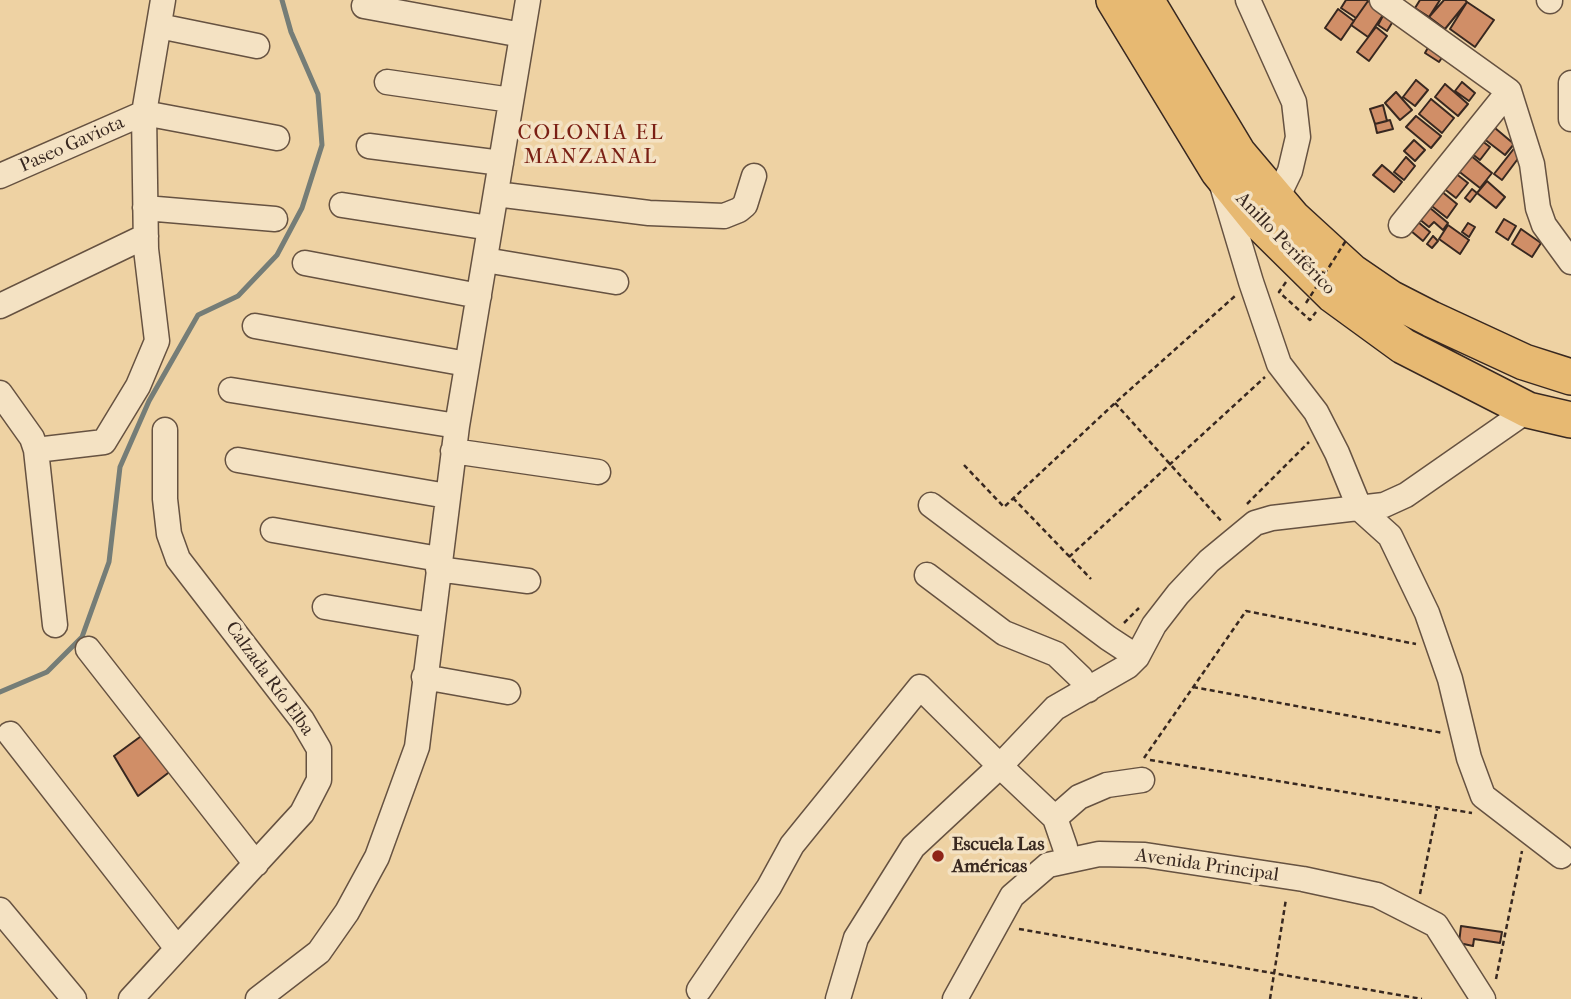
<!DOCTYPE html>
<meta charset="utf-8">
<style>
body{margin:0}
canvas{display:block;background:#eed2a3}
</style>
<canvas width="1571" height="999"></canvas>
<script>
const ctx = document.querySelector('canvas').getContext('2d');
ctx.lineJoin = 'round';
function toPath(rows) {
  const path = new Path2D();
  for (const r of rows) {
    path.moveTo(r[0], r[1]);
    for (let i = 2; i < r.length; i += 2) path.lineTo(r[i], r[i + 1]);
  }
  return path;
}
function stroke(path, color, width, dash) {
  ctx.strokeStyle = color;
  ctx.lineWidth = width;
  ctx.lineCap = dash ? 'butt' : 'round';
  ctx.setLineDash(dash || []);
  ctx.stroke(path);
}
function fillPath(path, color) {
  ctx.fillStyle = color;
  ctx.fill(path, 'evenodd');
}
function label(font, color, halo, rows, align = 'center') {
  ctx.font = font + ' "IM FELL French Canon",serif';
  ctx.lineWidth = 7;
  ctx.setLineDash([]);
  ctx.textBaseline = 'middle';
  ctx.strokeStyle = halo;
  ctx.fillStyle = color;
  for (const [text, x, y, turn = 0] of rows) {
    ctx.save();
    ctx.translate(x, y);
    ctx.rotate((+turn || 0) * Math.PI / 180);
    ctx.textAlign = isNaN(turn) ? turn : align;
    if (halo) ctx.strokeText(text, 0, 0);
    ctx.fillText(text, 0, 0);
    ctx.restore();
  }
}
const stream = toPath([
 [0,692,47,672,82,637,109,562,120,467,149,401,198,315,238,296,277,255,302,208,322,145,318,94,291,32,282,0]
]);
const building = toPath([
 [1346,0,1367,0,1368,1,1356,18,1341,8,1346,0],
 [1420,0,1440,0,1429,17,1415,8,1420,0],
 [1444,0,1465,0,1467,2,1445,29,1429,17,1444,0],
 [1368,1,1385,12,1368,37,1351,25,1368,1],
 [1467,2,1494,20,1475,47,1450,29,1467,2],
 [1338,9,1354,21,1341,40,1325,28,1338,9],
 [1385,12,1395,18,1387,31,1378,25,1385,12],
 [1376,27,1387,36,1369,61,1357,52,1376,27],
 [1430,44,1445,53,1439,62,1425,53,1430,44],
 [1416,80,1428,90,1415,106,1403,97,1416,80],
 [1462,82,1475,93,1469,101,1455,91,1462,82],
 [1445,84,1468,104,1458,116,1435,97,1445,84],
 [1396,92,1412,110,1400,120,1385,103,1396,92],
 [1431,99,1454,118,1442,133,1419,114,1431,99],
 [1383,105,1387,121,1375,124,1370,109,1383,105],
 [1416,116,1441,136,1431,148,1406,127,1416,116],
 [1390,120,1393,129,1377,133,1375,124,1390,120],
 [1489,123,1514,144,1505,155,1479,135,1489,123],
 [1477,137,1490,147,1480,160,1467,150,1477,137],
 [1414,140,1425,150,1415,161,1404,151,1414,140],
 [1516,146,1523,152,1502,180,1494,174,1516,146],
 [1464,150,1492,173,1480,188,1452,166,1464,150],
 [1406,157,1415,166,1404,180,1394,172,1406,157],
 [1382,165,1402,182,1394,192,1373,175,1382,165],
 [1450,169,1468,183,1456,198,1438,184,1450,169],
 [1487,181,1505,197,1496,208,1477,193,1487,181],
 [1435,186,1457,204,1447,218,1424,200,1435,186],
 [1472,189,1477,193,1470,202,1465,198,1472,189],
 [1423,202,1448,223,1443,230,1434,222,1429,227,1413,214,1423,202],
 [1412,217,1430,232,1423,241,1411,231,1407,236,1401,230,1412,217],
 [1504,219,1516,226,1508,240,1496,232,1504,219],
 [1468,223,1475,227,1469,237,1462,232,1468,223],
 [1448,225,1469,240,1460,254,1439,239,1448,225],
 [1521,229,1541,243,1532,257,1512,244,1521,229],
 [1433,236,1438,241,1432,248,1427,244,1433,236],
 [144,734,172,770,138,796,114,756,144,734],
 [1461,926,1502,932,1500,943,1474,939,1473,946,1459,943,1461,926]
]);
const path = toPath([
 [1286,282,1279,292,1310,320,1316,312],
 [1115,403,1223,523],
 [964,465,1004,507,1115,403,1235,296],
 [1013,498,1091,579],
 [1247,504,1309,442],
 [1069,557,1265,377],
 [1124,623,1139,608],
 [1193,687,1443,733],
 [1144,758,1246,611,1416,644],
 [1150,760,1472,813],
 [1420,894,1437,809],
 [1019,929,1422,999],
 [1496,979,1522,851],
 [1270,999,1286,899]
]);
const minor = toPath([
 [1248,0,1294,102,1298,137,1290,171,1276,200],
 [1382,0,1509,91,1532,164,1538,208,1544,225,1571,262],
 [1549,0,1550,1],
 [364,6,522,35],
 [159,26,257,46],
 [387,82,511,100],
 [1571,83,1571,119],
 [144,113,277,138],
 [369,146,501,163],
 [0,176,144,113],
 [1222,185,1251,282,1279,364,1316,412,1337,453,1360,509,1390,536,1427,613,1450,679,1469,758,1483,796,1561,856],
 [496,194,649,213,724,216,739,210,745,205,754,176],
 [342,205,490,228],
 [145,208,275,219],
 [1401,225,1509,91],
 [485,260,616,282],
 [305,263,479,296],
 [0,306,146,236],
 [255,326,467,364],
 [231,390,457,426],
 [0,393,32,438,36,450,104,442,138,386,157,341,146,249,144,113,163,0],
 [36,450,55,625],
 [453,451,598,472],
 [238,460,447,496],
 [931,505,1108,638,1137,657],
 [273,530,439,559],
 [438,569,528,581],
 [927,575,1004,633,1056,654,1081,678,1088,690],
 [325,607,431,625],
 [88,649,256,864],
 [424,677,508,692],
 [10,734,176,947],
 [1055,818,1079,797,1107,785,1142,780],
 [1067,860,1065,847,1055,818,1000,766,1055,708,1128,666,1137,657,1154,625,1178,594,1209,561,1255,523,1272,518,1384,505,1406,495,1528,410],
 [0,910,74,999],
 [699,990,769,887,792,845,920,687,1000,766,913,847,856,938,838,999],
 [131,999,302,813,319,780,319,749,302,720,178,559,169,534,165,499,165,430],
 [258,999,319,952,347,912,377,857,417,747,457,426,528,0],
 [955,999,1012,896,1048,865,1099,854,1145,855,1303,879,1377,895,1436,925,1483,999]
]);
const highway = toPath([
 [1114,0,1218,171,1261,224,1333,295,1403,346,1528,410,1571,420],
 [1146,0,1238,153,1293,218,1352,272,1390,298,1431,319,1524,362,1571,377]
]);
const pathBridge = toPath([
 [1306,303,1347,239]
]);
const markers = [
 [938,856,7,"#8f2418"]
];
const streetNames = [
 ["Paseo Gaviota",72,145,-24],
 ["Anillo Periférico",1285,244,46],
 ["Calzada Río Elba",269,679,54],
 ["Avenida Principal",1207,866,8]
];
const poiNames = [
 ["Escuela Las",952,845],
 ["Américas",952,867]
];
const neighbourhoodNames = [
 ["COLONIA EL",591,134],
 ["MANZANAL",591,158]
];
stroke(stream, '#757d77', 5);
fillPath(building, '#d08e67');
stroke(building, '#382820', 2);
stroke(minor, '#665241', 27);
stroke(highway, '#382820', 38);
stroke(path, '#382820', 2.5, [5, 3.5]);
stroke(minor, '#f4e2c3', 24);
stroke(highway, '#e7b972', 35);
stroke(pathBridge, '#382820', 2.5, [5, 3.5]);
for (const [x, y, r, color] of markers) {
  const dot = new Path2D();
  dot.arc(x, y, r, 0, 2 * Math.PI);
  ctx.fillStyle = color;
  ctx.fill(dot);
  stroke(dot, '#f4e2c3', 2.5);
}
label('19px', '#382820', '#f4e2c3', streetNames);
label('bold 19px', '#382820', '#f4e2c3', poiNames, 'left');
ctx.letterSpacing = '2px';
label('21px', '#7a1f14', '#f4e2c3', neighbourhoodNames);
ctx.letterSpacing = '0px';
</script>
